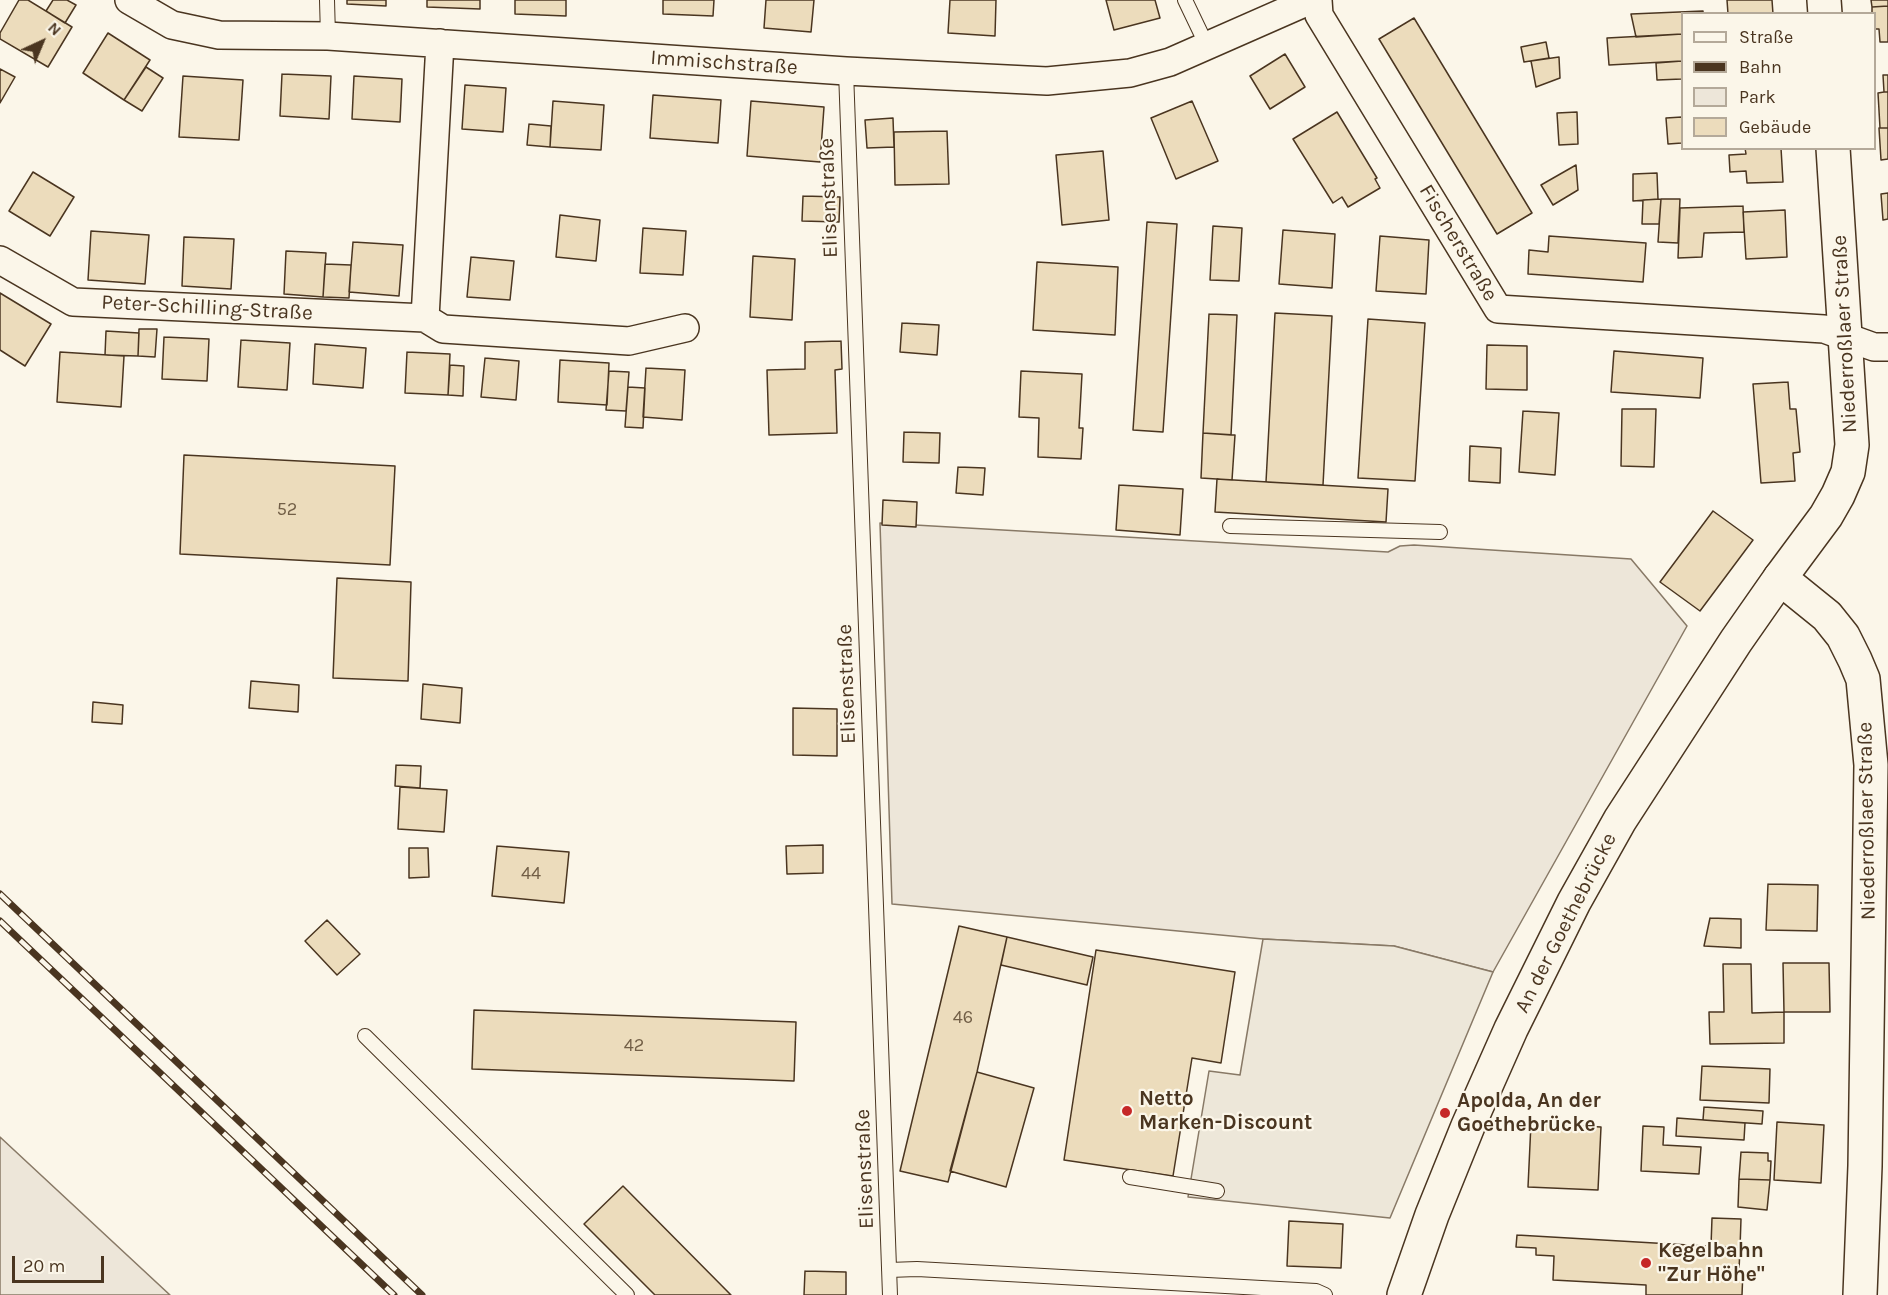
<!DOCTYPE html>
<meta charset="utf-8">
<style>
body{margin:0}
#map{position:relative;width:1888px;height:1295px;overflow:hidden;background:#fbf6e9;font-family:Karla,sans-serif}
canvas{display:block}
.legend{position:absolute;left:1681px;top:12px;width:195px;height:138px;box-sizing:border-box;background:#fbf6e9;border:2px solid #b4a999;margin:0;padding:8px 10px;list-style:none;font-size:18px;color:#4a3520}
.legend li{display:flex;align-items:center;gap:12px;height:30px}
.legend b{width:30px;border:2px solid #b4a999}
.north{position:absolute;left:12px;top:12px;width:60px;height:60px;-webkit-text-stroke:4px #fbf6e9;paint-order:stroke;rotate:44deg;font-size:16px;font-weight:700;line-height:24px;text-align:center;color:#4a3520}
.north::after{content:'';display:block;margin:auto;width:21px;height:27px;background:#4a3520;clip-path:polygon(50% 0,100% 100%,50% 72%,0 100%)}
.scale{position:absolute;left:12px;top:1256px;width:92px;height:27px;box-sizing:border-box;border:3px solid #4a3520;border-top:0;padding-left:8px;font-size:18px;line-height:21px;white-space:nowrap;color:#4a3520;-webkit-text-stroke:4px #fbf6e9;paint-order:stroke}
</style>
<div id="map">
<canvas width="1888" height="1295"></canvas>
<ul class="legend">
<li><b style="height:8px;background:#fbf6e9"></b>Straße</li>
<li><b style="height:8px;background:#4a3520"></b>Bahn</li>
<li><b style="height:16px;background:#ede6d9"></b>Park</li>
<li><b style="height:16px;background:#ecdcbc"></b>Gebäude</li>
</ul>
<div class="north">N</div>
<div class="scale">20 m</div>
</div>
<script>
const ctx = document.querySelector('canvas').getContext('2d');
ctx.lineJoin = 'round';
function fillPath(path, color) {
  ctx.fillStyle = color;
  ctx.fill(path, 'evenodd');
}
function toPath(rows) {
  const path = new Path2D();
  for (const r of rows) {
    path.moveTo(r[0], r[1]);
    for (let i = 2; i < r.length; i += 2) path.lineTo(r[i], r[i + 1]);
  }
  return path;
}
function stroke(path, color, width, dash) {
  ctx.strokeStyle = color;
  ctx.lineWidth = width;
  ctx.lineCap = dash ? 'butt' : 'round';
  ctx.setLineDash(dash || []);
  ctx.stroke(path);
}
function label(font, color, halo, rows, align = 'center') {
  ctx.font = font + ' Karla,sans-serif';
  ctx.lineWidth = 4.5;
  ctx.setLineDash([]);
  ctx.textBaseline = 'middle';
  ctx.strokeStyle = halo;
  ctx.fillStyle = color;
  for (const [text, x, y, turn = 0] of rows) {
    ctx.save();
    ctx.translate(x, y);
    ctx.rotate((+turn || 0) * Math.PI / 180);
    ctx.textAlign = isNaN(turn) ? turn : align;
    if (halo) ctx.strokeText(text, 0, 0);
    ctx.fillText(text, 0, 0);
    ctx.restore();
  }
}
const green = toPath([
 [880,523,1388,552,1400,546,1414,545,1631,559,1687,626,1493,972,1394,946,1263,939,892,904,880,523],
 [0,1137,170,1295,0,1295,0,1137]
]);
const parking = toPath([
 [1263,939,1394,946,1493,972,1390,1218,1188,1197,1209,1071,1240,1075,1263,939]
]);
const building = toPath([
 [19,0,28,0,72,27,48,67,0,39,0,33,19,0],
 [53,0,67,0,76,5,65,23,46,11,53,0],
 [347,0,386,0,386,6,347,4,347,0],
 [427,0,480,0,480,9,427,7,427,0],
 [515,0,566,0,566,16,515,14,515,0],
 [663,0,714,0,713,16,663,14,663,0],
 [766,0,814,0,811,32,764,28,766,0],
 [950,0,996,0,995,36,948,33,950,0],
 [1106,0,1155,0,1160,18,1114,30,1106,0],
 [1727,0,1772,0,1773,14,1728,14,1727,0],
 [1871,0,1888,0,1888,6,1872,7,1871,0],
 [1888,6,1888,42,1880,42,1879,29,1874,29,1874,14,1872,14,1872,7,1888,6],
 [1703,11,1703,14,1682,14,1682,34,1636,37,1631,14,1703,11],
 [1414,18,1532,213,1497,234,1379,39,1414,18],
 [108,33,150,60,124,100,83,73,108,33],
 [1682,34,1682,61,1609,65,1607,38,1682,34],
 [1546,42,1549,58,1524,62,1521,47,1546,42],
 [1285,54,1305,87,1270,109,1250,76,1285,54],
 [1559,57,1560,78,1536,87,1531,61,1559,57],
 [1682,61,1682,79,1657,80,1656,63,1682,61],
 [146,67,163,78,142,111,124,100,146,67],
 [0,69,15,77,0,103,0,69],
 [282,74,331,76,329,119,280,116,282,74],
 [1883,75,1888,75,1888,92,1884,92,1883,75],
 [183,76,243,80,239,140,179,137,183,76],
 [354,76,402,79,400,122,352,119,354,76],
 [465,85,506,88,503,132,462,129,465,85],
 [1884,92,1888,92,1888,128,1880,128,1878,93,1884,92],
 [653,95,721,100,718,143,650,138,653,95],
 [553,101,604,105,601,150,550,147,553,101],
 [751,101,824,107,820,162,747,156,751,101],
 [1192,101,1218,161,1176,179,1151,118,1192,101],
 [1337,112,1377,178,1375,179,1380,188,1348,207,1342,197,1333,203,1293,139,1337,112],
 [1577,112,1578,144,1559,145,1557,113,1577,112],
 [1682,117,1682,143,1668,144,1666,118,1682,117],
 [893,118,894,147,867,148,865,120,893,118],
 [529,124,551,126,550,147,527,145,529,124],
 [1879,128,1888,128,1888,159,1881,160,1879,128],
 [947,131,949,184,895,185,894,132,947,131],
 [1745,148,1781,148,1783,182,1747,183,1746,171,1730,172,1729,155,1746,154,1745,148],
 [1103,151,1109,220,1062,225,1056,155,1103,151],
 [1576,165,1578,190,1553,205,1541,185,1576,165],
 [33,172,74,197,50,236,9,211,33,172],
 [1657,173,1658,199,1633,201,1633,174,1657,173],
 [1888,193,1888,219,1883,220,1881,194,1888,193],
 [803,196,840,197,839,222,802,221,803,196],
 [1661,199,1680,199,1678,243,1658,242,1661,199],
 [1661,199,1659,224,1642,224,1643,200,1661,199],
 [1743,206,1744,232,1704,233,1702,257,1678,258,1680,208,1743,206],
 [1785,210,1787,257,1746,259,1743,212,1785,210],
 [560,215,600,220,596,261,556,257,560,215],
 [1147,222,1177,224,1163,432,1133,430,1147,222],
 [1213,226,1242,228,1239,281,1210,280,1213,226],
 [643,228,686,231,683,275,640,273,643,228],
 [1283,230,1335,234,1332,288,1279,284,1283,230],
 [91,231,149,235,145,284,88,280,91,231],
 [1380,236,1429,240,1426,294,1376,291,1380,236],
 [1549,236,1646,243,1643,282,1528,274,1529,250,1548,252,1549,236],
 [184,237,234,239,231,289,182,286,184,237],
 [353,242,403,245,399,296,349,292,353,242],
 [286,251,326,253,323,297,284,294,286,251],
 [753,256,795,259,792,320,750,317,753,256],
 [471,257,514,261,510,300,467,297,471,257],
 [1037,262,1118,267,1115,335,1033,330,1037,262],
 [325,264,351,265,349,298,323,297,325,264],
 [0,293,51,324,25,366,0,350,0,293],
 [1275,313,1332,316,1323,485,1266,482,1275,313],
 [1209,314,1237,315,1231,435,1203,433,1209,314],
 [1368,319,1425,323,1415,481,1358,478,1368,319],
 [902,323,939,325,937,355,900,352,902,323],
 [139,329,157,329,155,357,138,356,139,329],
 [106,331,139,333,138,356,105,355,106,331],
 [164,337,209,339,207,381,162,379,164,337],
 [241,340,290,343,287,390,238,387,241,340],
 [841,341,842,369,835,370,837,433,769,435,767,370,805,369,805,342,841,341],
 [315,344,366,348,363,388,313,384,315,344],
 [1487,345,1527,346,1527,390,1486,389,1487,345],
 [1614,351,1703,358,1700,398,1611,392,1614,351],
 [60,352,124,356,121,407,57,402,60,352],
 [407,352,450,354,448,395,405,393,407,352],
 [485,358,519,361,516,400,481,397,485,358],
 [560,360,609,363,607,405,558,402,560,360],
 [450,365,464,366,463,396,448,395,450,365],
 [646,368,685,370,682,420,643,417,646,368],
 [609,371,629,372,626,411,606,410,609,371],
 [1021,371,1082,374,1079,428,1083,428,1081,459,1038,457,1039,418,1019,417,1021,371],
 [1788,382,1790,409,1796,409,1800,452,1793,453,1795,481,1761,483,1753,384,1788,382],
 [628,387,645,388,643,428,625,427,628,387],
 [1622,409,1656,409,1654,467,1621,466,1622,409],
 [1523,411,1559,413,1555,475,1519,472,1523,411],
 [904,432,940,433,939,463,903,462,904,432],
 [1203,433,1235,435,1232,480,1201,478,1203,433],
 [1470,446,1501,448,1500,483,1469,481,1470,446],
 [184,455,395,466,390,565,180,554,184,455],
 [958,467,985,468,983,495,956,493,958,467],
 [1217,479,1388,489,1386,522,1215,512,1217,479],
 [1119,485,1183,489,1180,535,1116,530,1119,485],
 [883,500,917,502,916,527,882,525,883,500],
 [1713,511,1753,540,1700,611,1660,582,1713,511],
 [337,578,411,582,408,681,333,678,337,578],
 [251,681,299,685,298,712,249,708,251,681],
 [423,684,462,688,460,723,421,719,423,684],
 [93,702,123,705,122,724,92,722,93,702],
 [793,708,837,709,837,756,793,755,793,708],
 [396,765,421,766,420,788,395,786,396,765],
 [400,787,447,790,444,832,398,829,400,787],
 [823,845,823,873,787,874,786,846,823,845],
 [497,846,569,852,564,903,492,896,497,846],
 [409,848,428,848,429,877,409,878,409,848],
 [1768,884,1818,885,1817,931,1766,930,1768,884],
 [1710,918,1741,919,1741,948,1704,946,1710,918],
 [327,920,360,954,337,975,305,941,327,920],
 [959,926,1007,937,977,1072,948,1182,900,1171,959,926],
 [1007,937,1093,957,1087,985,1001,965,1007,937],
 [1096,950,1235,972,1221,1063,1192,1058,1173,1176,1064,1160,1096,950],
 [1783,963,1829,963,1830,1012,1784,1012,1783,963],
 [1723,964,1751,964,1752,1013,1784,1012,1784,1043,1710,1044,1709,1012,1724,1012,1723,964],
 [474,1010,796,1022,794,1081,472,1069,474,1010],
 [1702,1066,1770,1069,1769,1103,1700,1100,1702,1066],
 [977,1072,1034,1088,1006,1187,950,1171,977,1072],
 [1704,1107,1763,1111,1762,1124,1703,1120,1704,1107],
 [1677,1118,1745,1123,1744,1140,1676,1136,1677,1118],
 [1777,1122,1824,1125,1821,1183,1774,1180,1777,1122],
 [1531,1123,1601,1127,1598,1190,1528,1187,1531,1123],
 [1643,1126,1664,1127,1663,1145,1701,1147,1699,1174,1641,1171,1643,1126],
 [1741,1152,1768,1153,1768,1161,1771,1161,1770,1180,1739,1179,1741,1152],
 [1739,1179,1770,1180,1767,1210,1738,1207,1739,1179],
 [623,1186,731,1295,655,1295,584,1224,623,1186],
 [1712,1218,1741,1219,1740,1248,1711,1246,1712,1218],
 [1289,1221,1343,1224,1341,1268,1287,1266,1289,1221],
 [1517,1235,1740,1248,1739,1270,1743,1270,1742,1295,1646,1295,1646,1285,1553,1280,1554,1256,1536,1255,1536,1248,1516,1247,1517,1235],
 [805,1271,846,1272,846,1295,804,1295,805,1271]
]);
const service = toPath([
 [327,0,328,36],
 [1185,0,1207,46],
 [846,71,890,1295],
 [1230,526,1440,532],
 [365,1036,627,1295],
 [1130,1177,1217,1191],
 [889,1270,917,1269,1316,1291,1325,1295]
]);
const minor = toPath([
 [129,0,172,25,219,35,328,36,846,71,1047,81,1130,73,1170,62,1311,0],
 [1318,0,1319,15,1498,309,1824,329,1874,347,1888,347],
 [0,260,73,302,425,318,443,329,629,341,685,328],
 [425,318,440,43]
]);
const tertiary = toPath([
 [1404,1295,1432,1215,1468,1126,1511,1029,1574,902,1620,820,1736,641,1780,578]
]);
const secondary = toPath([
 [1824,0,1825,14],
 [1833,148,1852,445,1848,472,1838,495,1826,516,1780,578,1827,616,1843,636,1855,660,1863,679,1871,765,1865,1166,1860,1295]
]);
const rail = toPath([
 [0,894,422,1295],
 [0,921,394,1295]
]);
const markers = [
 [1127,1111,6,"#c62828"],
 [1445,1113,6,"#c62828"],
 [1646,1263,6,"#c62828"]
];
const numberNames = [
 ["52",287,510],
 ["44",531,874],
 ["46",963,1018],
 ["42",634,1046]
];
const streetNames = [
 ["Immischstraße",724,63,4],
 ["Elisenstraße",829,198,-92],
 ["Fischerstraße",1458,243,59],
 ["Peter-Schilling-Straße",207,308,3],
 ["Niederroßlaer Straße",1845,334,-93],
 ["Elisenstraße",847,684,-92],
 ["Niederroßlaer Straße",1867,821,-91],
 ["An der Goethebrücke",1566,923,-63],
 ["Elisenstraße",865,1169,-92]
];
const poiNames = [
 ["Netto",1139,1099],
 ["Marken-Discount",1139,1123],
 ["Apolda, An der",1457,1101],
 ["Goethebrücke",1457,1125],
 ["Kegelbahn",1658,1251],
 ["\"Zur Höhe\"",1658,1275]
];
fillPath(green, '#ede6d9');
stroke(green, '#887966', 1.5);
fillPath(parking, '#ede7d9');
stroke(parking, '#887966', 1.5);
fillPath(building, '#ecdcbc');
stroke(building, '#4a3520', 1.5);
stroke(service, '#4a3520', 16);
stroke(minor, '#4a3520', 30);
stroke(tertiary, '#4a3520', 36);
stroke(secondary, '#4a3520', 36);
stroke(service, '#fbf6e9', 14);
stroke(minor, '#fbf6e9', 27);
stroke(tertiary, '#fbf6e9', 33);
stroke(secondary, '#fbf6e9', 33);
stroke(rail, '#4a3520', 7);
stroke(rail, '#fbf6e9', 4.5, [14]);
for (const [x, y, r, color] of markers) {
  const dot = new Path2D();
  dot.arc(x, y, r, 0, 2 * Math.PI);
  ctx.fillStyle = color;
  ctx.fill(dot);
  stroke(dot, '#fbf6e9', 2);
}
label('18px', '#725f47', null, numberNames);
label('21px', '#4a3520', '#fbf6e9', streetNames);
label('bold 21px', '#4a3520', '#fbf6e9', poiNames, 'left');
</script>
